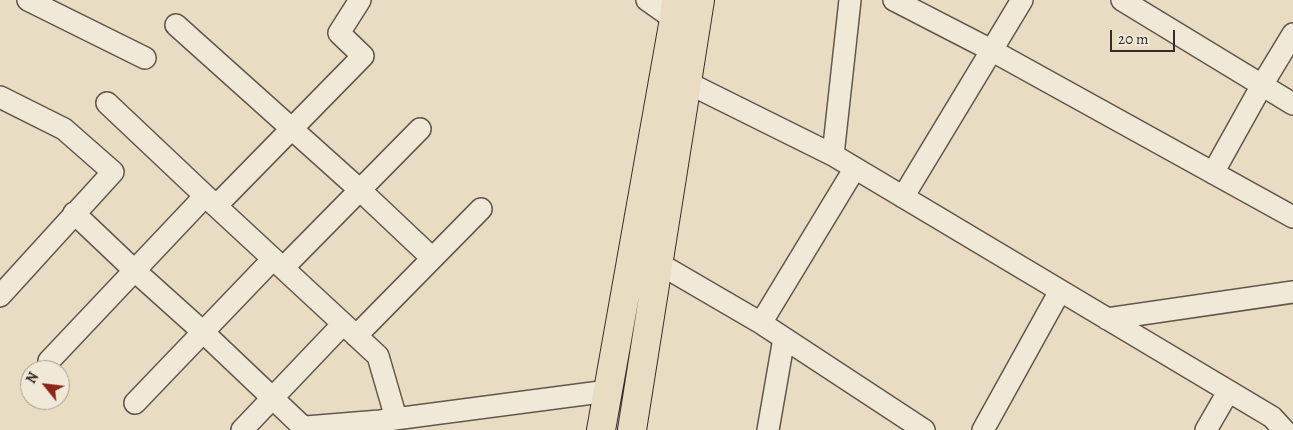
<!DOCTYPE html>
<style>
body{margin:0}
#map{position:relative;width:1293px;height:430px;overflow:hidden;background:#e8ddc3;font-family:Alegreya,serif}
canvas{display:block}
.north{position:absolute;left:20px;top:360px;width:50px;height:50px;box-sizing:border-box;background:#f0e9d8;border:1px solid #a69d90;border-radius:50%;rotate:299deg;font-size:14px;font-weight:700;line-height:20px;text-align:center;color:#372a25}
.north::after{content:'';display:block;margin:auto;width:18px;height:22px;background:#8f2418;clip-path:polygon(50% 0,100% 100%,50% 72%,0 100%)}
.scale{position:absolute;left:1110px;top:30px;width:65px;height:22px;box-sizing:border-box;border:2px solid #372a25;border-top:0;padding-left:6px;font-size:15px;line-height:18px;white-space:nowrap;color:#372a25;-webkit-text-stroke:4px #f0e9d8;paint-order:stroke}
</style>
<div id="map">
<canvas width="1293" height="430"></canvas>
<div class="north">N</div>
<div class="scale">20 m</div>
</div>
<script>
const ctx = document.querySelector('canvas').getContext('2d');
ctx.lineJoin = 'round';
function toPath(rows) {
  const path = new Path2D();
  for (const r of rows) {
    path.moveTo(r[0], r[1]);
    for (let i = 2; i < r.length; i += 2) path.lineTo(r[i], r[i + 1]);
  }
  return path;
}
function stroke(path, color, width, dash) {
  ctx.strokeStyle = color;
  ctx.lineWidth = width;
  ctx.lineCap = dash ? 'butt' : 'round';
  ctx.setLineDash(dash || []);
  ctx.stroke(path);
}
const minor = toPath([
 [28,0,145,58],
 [647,0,674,19],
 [894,0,991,50,1293,217],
 [1122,0,1293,104],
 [176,25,360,190,432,258],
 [686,82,833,155,1272,417,1284,430],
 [0,97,64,129,113,172,0,296],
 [107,103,216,206,363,56,339,33,360,0],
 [833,155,850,0],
 [1213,173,1262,85,1293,34],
 [903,197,1022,0],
 [216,206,378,356,396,418],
 [74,213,134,270,203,332,302,426,306,427,380,421,608,391],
 [658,263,761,323,924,430],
 [283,268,420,129],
 [1107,319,1293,292],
 [761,323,855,168],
 [356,336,481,209],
 [49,361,205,196],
 [135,403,273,259],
 [242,430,343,324],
 [768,430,784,338],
 [983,430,1060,291],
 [1206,430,1228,392]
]);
const primary = toPath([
 [601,430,674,19,676,0],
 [632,430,700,0]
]);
stroke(minor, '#63574c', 24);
stroke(primary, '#372a25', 30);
stroke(minor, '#f0e9d8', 21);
stroke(primary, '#e8ddc3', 28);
</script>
